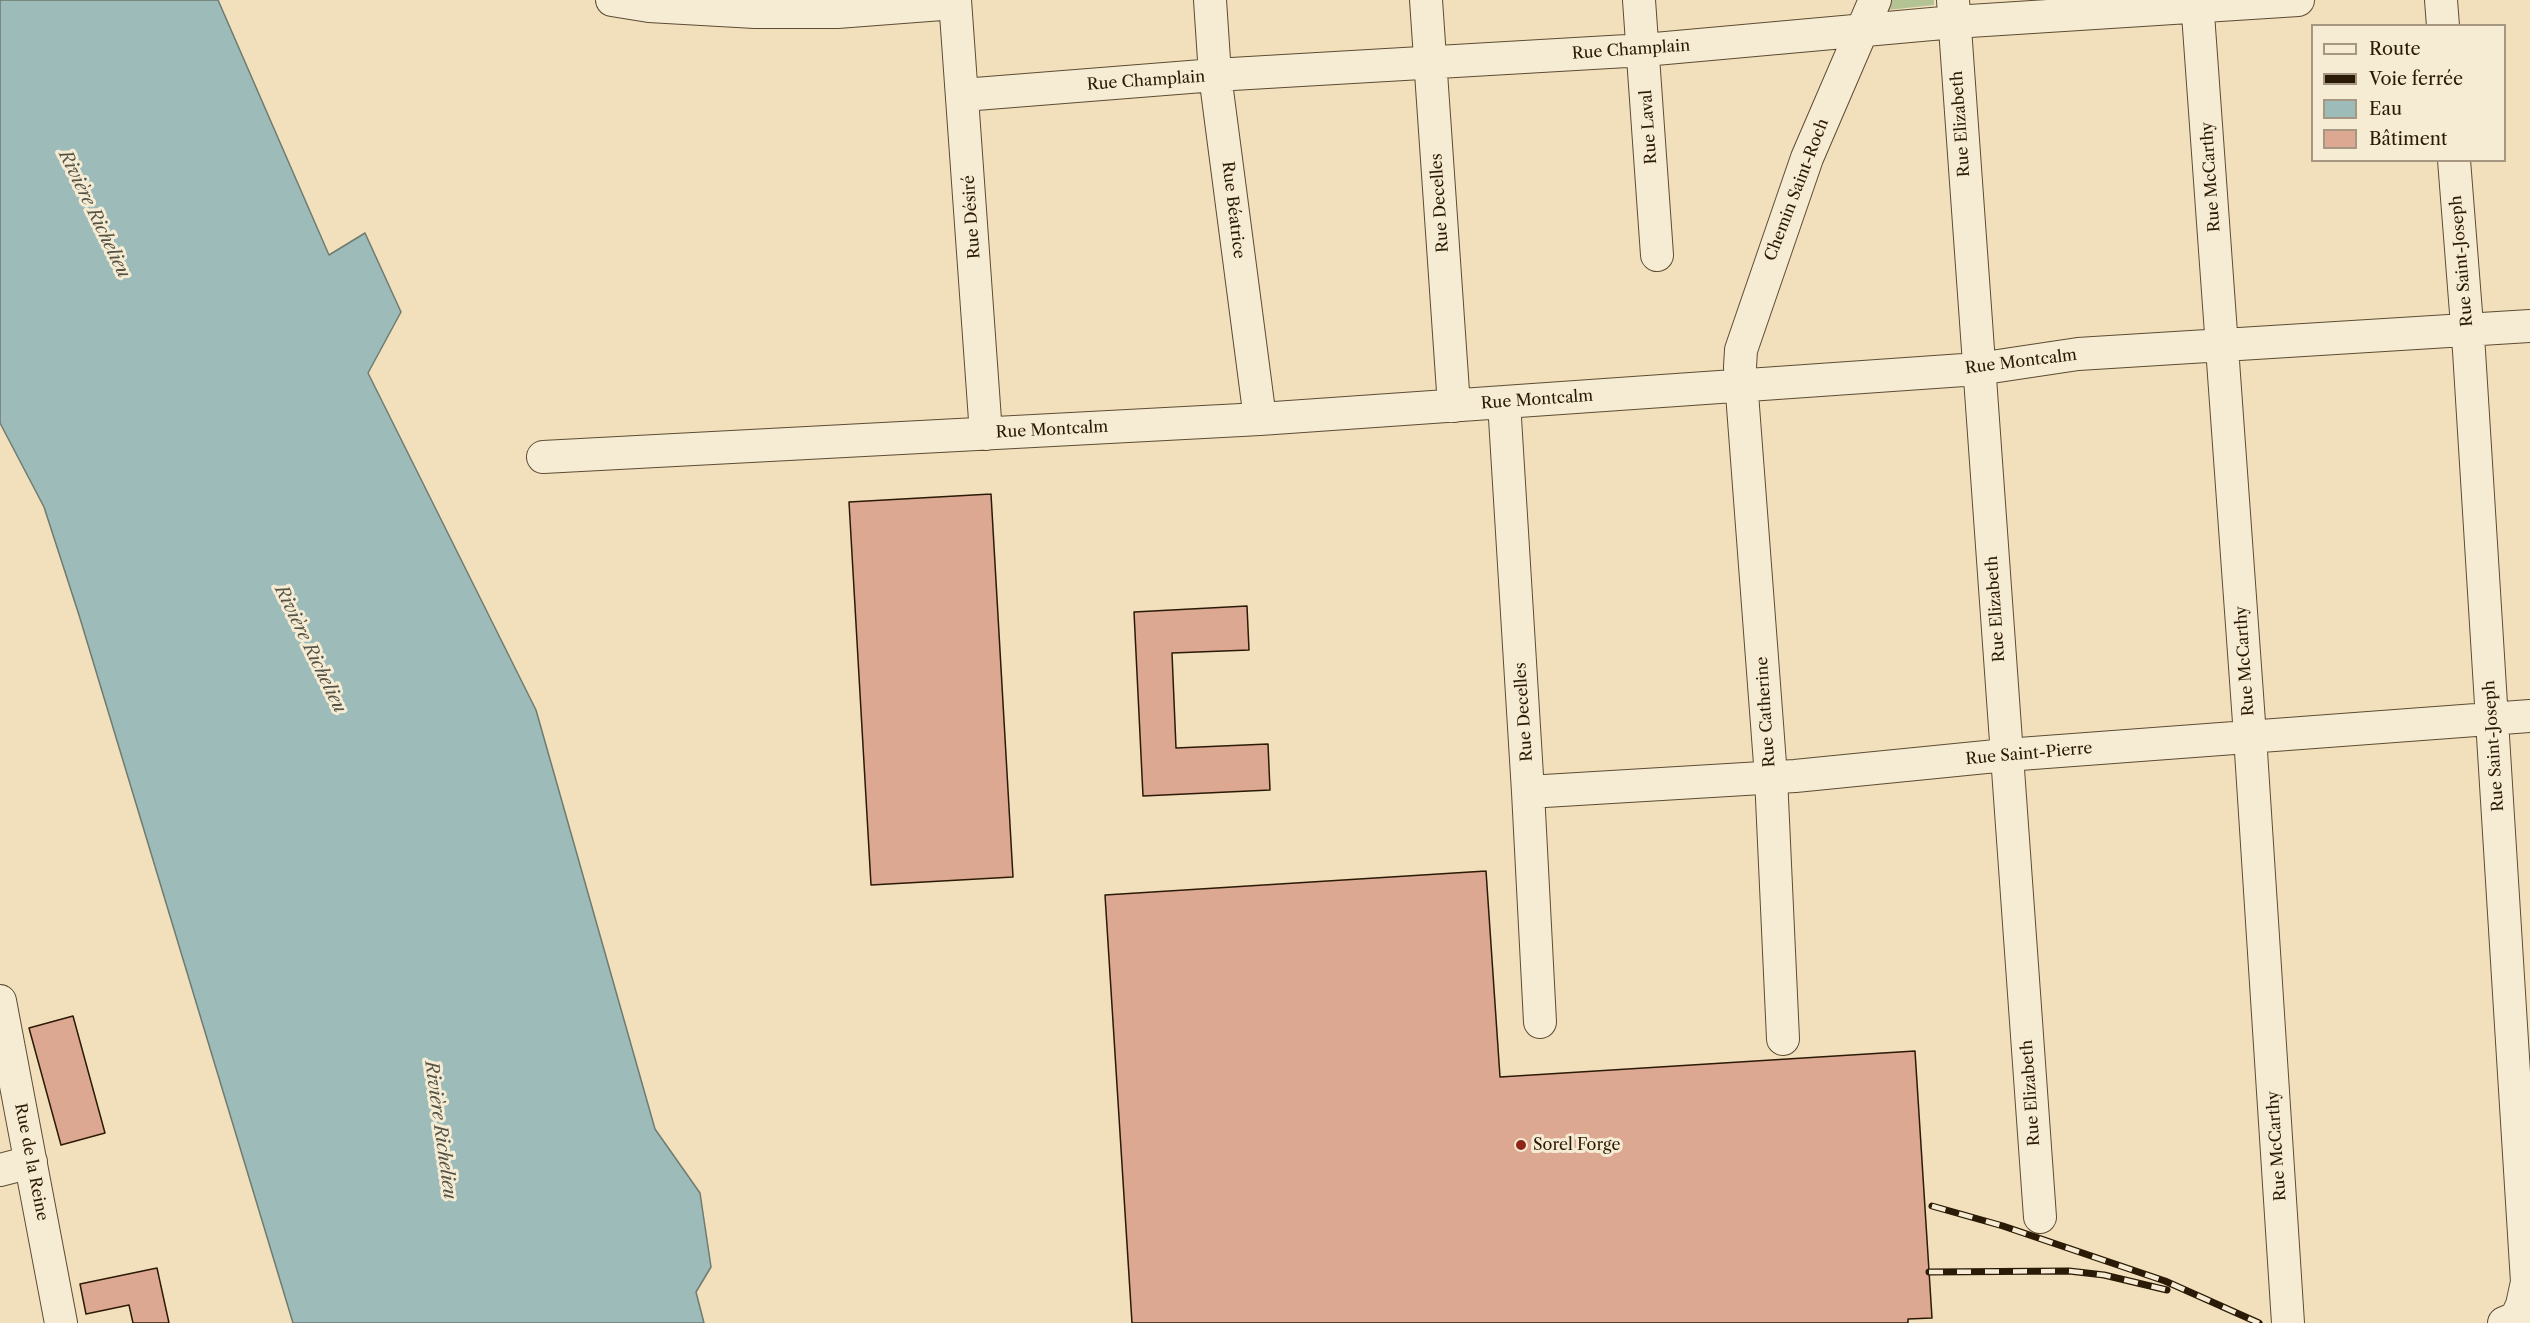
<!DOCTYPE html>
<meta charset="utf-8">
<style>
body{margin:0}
#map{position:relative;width:2530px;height:1323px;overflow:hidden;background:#f1e0bb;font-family:"Libre Caslon Text",serif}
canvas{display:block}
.legend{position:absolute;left:2311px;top:24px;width:195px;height:138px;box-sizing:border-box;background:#f6ebd3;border:2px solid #a59781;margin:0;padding:8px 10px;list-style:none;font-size:18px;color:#2b1a06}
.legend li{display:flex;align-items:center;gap:12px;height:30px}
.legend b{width:30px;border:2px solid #a59781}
</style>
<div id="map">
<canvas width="2530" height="1323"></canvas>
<ul class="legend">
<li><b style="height:8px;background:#f6ebd3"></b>Route</li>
<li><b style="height:8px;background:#2b1a06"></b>Voie ferrée</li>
<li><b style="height:16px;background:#9dbbb8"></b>Eau</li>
<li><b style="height:16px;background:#dda891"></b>Bâtiment</li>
</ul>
</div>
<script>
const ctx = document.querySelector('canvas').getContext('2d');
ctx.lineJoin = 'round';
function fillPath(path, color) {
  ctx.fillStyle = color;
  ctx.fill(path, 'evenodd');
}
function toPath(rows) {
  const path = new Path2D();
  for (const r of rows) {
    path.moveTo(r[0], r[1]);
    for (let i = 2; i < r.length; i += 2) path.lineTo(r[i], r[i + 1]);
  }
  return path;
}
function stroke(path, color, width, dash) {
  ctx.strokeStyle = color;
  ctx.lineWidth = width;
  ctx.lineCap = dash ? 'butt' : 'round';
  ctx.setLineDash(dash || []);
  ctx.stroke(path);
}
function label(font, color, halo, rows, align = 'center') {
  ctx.font = font + ' "Libre Caslon Text",serif';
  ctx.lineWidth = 6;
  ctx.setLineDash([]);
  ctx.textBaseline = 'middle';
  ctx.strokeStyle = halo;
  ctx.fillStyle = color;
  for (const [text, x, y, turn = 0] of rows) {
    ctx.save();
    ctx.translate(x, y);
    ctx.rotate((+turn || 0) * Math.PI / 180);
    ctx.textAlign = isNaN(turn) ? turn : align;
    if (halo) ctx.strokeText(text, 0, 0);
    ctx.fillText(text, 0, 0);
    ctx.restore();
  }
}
const green = toPath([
 [1884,0,1934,0,1934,5,1878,11]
]);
const water = toPath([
 [0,0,218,0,329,255,365,233,401,312,368,373,536,710,655,1129,700,1193,711,1267,696,1292,704,1323,293,1323,79,615,44,507,0,423,0,0]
]);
const building = toPath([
 [991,494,1013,877,871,885,849,502,991,494],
 [1247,606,1249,650,1172,653,1176,748,1268,744,1270,790,1143,796,1134,612,1247,606],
 [1486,871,1500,1077,1915,1051,1932,1318,1908,1319,1908,1323,1132,1323,1105,895,1486,871],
 [73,1016,105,1133,61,1145,29,1028,73,1016],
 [157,1268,169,1323,133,1323,129,1305,86,1314,80,1284,157,1268]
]);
const minor = toPath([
 [612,0,649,6,755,12,837,12,955,3],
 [955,0,986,434],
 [1210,0,1215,75,1260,419],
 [1426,0,1454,406],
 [1639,0,1657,255],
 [1953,0,2040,1217],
 [2197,0,2250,736,2288,1323],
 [2441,0,2443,26],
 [963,95,1215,75,1644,50,1954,22,2298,0],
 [2454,160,2469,351,2527,1282,2522,1305,2516,1318,2504,1323],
 [1504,402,1528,792,1540,1022],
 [543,457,1260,419,1978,369,2078,354,2530,326],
 [1528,792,1795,776,2006,755,2530,716],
 [0,1001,61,1323],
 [1783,1039,1771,777,1740,367,1741,350,1807,158,1875,0],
 [0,1170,31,1162]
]);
const rail = toPath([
 [1932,1206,2003,1226,2165,1281,2259,1323],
 [1929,1272,2069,1271,2104,1275,2167,1290]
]);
const markers = [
 [1521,1145,6,"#8f2418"]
];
const streetNames = [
 ["Rue Champlain",1631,50,-4],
 ["Rue Champlain",1146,81,-4],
 ["Rue Elizabeth",1961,124,-94],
 ["Rue Laval",1649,127,-94],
 ["Rue McCarthy",2211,177,-94],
 ["Chemin Saint-Roch",1797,190,-69],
 ["Rue Decelles",1440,203,-94],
 ["Rue Béatrice",1233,210,83],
 ["Rue Désiré",972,217,-94],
 ["Rue Saint-Joseph",2462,261,-95],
 ["Rue Montcalm",2021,362,-7],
 ["Rue Montcalm",1537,400,-4],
 ["Rue Montcalm",1052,430,-3],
 ["Rue Elizabeth",1996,609,-94],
 ["Rue McCarthy",2245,661,-94],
 ["Rue Decelles",1524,712,-94],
 ["Rue Catherine",1766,712,-94],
 ["Rue Saint-Joseph",2494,746,-94],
 ["Rue Saint-Pierre",2029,754,-5],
 ["Rue Elizabeth",2031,1093,-94],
 ["Rue McCarthy",2277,1146,-94],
 ["Rue de la Reine",31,1162,79]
];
const poiNames = [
 ["Sorel Forge",1533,1145]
];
const waterNames = [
 ["Rivière Richelieu",94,214,64],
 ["Rivière Richelieu",310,649,64],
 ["Rivière Richelieu",440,1130,82]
];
fillPath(green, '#b4c394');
fillPath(water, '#9dbbb8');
stroke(water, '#6f7b71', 1.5);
fillPath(building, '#dda891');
stroke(building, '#2b1a06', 1.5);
stroke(minor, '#5c4c33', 34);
stroke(minor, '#f6ebd3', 32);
stroke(rail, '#2b1a06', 7);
stroke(rail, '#f6ebd3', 4.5, [14]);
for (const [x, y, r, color] of markers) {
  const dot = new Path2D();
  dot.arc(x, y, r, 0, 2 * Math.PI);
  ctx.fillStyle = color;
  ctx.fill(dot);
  stroke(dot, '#f6ebd3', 2);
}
label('16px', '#2b1a06', '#f6ebd3', streetNames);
label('16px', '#2b1a06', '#f6ebd3', poiNames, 'left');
label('italic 18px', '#535244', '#f6ebd3', waterNames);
</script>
